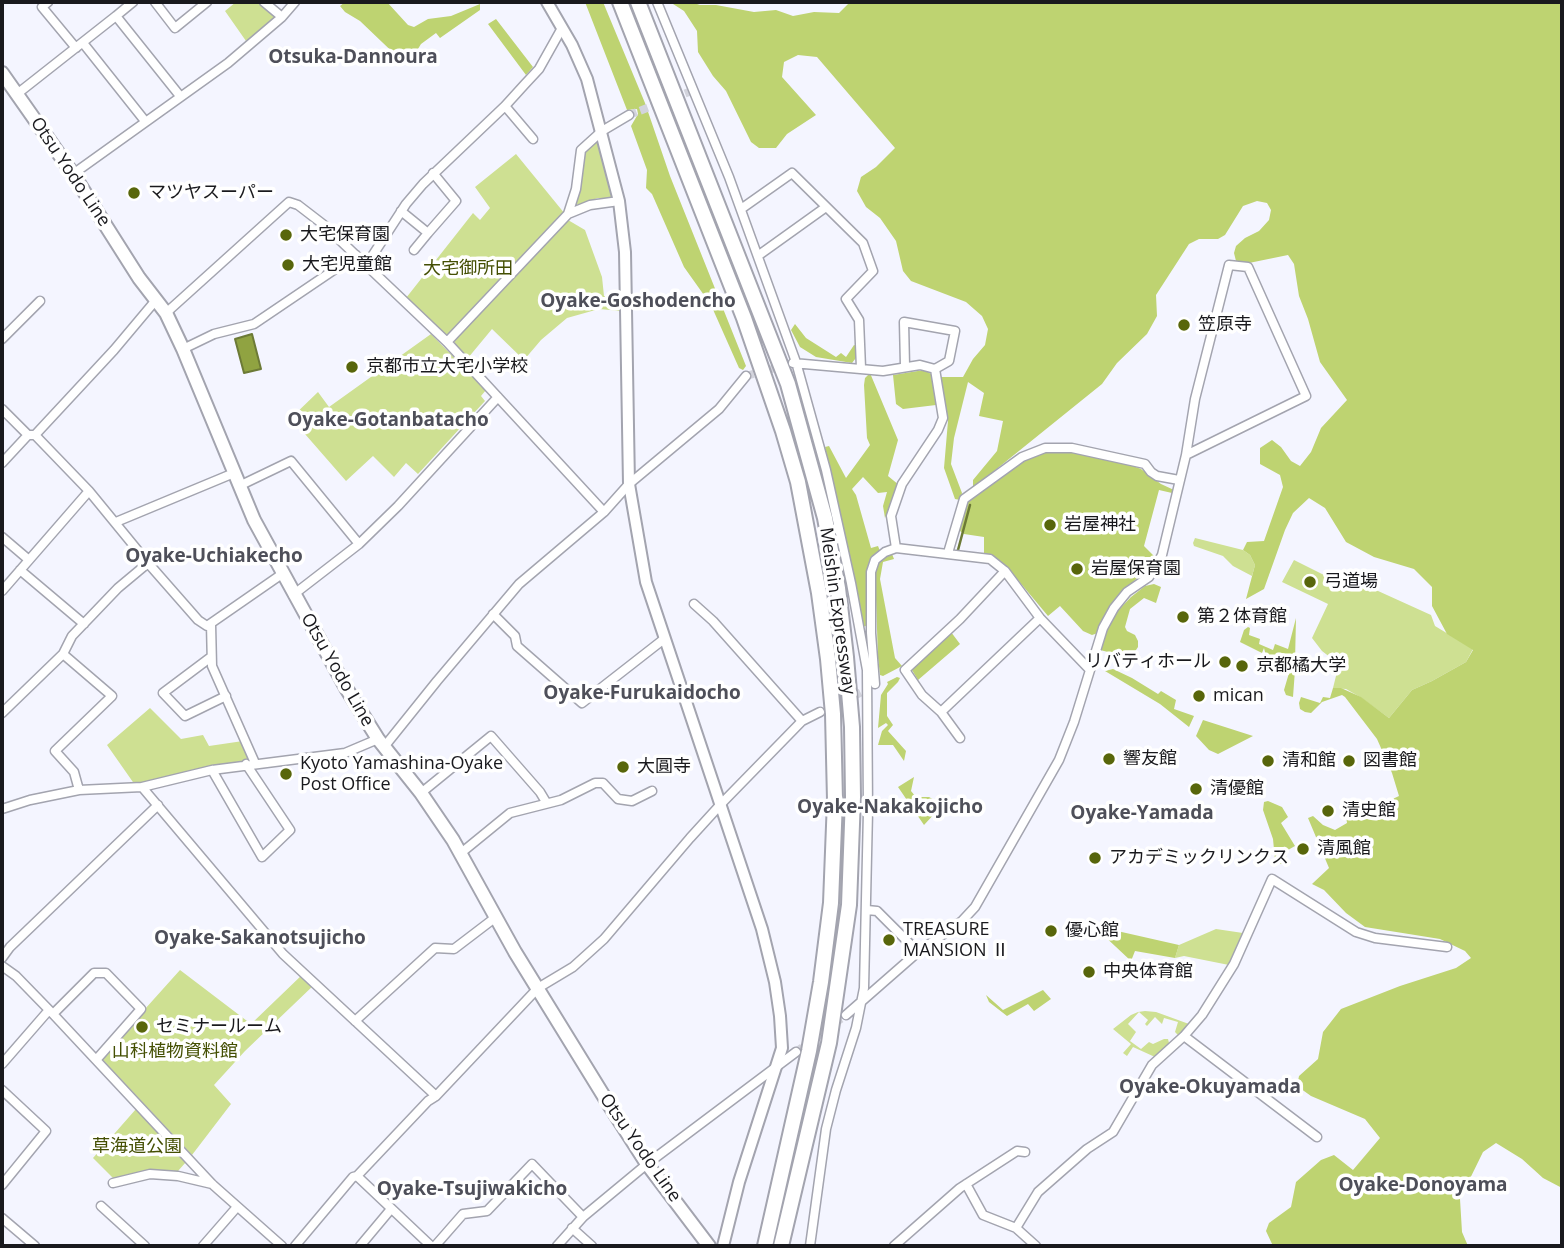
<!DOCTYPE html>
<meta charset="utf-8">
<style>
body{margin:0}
#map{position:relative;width:1564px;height:1248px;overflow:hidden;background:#f4f5ff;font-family:"Open Sans",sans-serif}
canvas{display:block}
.frame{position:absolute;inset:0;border:4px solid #19191d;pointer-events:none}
</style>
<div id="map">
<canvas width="1564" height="1248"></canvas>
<div class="frame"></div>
</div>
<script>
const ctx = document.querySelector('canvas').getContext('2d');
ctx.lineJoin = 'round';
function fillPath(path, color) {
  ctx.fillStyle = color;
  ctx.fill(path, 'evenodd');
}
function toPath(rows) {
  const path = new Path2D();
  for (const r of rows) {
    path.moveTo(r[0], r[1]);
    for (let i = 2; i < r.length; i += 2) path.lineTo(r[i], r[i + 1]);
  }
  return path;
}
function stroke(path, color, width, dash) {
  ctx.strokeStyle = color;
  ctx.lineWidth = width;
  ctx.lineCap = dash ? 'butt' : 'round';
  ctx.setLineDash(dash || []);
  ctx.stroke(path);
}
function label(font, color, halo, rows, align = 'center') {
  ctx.font = font + ' "Open Sans","Noto Sans JP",sans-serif';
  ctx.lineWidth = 7;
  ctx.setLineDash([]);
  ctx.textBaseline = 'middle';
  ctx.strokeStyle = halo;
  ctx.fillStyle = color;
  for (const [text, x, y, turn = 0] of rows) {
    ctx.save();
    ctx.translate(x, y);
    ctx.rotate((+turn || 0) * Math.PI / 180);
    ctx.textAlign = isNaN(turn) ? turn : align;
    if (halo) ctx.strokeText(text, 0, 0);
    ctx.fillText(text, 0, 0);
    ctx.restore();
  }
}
const green = toPath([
 [236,2,260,2,275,15,275,20,246,41,225,11],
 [600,137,613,198,598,198,576,205,585,149],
 [516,154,565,214,499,280,449,334,445,334,406,298,473,213,480,220,490,208,475,187],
 [568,220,585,230,602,277,604,296,621,299,621,311,599,309,567,318,541,340,524,360,492,329,468,358,454,345,456,337],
 [431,334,486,390,481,396,485,401,418,474,406,463,394,477,373,456,346,481,291,418,318,392,329,407],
 [1195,538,1243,550,1250,555,1255,565,1252,576,1233,566,1223,556,1194,546,1193,543],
 [1294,560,1330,578,1334,571,1431,615,1435,626,1473,649,1466,662,1432,681,1412,690,1389,718,1360,697,1346,689,1333,688,1339,664,1322,651,1312,638,1328,604,1282,582],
 [150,708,181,739,203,735,209,746,243,741,250,757,247,761,212,766,135,785,107,745],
 [1216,929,1243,933,1229,965,1184,956,1175,958,1179,945],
 [180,970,251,1024,304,973,315,984,245,1051,214,1085,231,1104,192,1155,101,1058],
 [1145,1011,1156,1012,1189,1024,1178,1035,1175,1032,1178,1022,1164,1018,1162,1024,1155,1017,1147,1026,1145,1024,1148,1020,1139,1012,1128,1024,1136,1032,1130,1041,1141,1049,1149,1042,1153,1044,1164,1039,1168,1039,1169,1043,1155,1057,1133,1047,1127,1056,1123,1053,1131,1044,1113,1029,1131,1015,1138,1012],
 [136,1109,186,1162,178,1171,150,1170,115,1180,93,1158]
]);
const forest = toPath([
 [345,2,387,2,408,25,414,27,428,19,451,16,480,4,480,10,440,38,436,33,421,44,410,62,405,64,360,21,345,12,340,6],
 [585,2,603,2,645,103,670,176,746,366,743,370,739,368,711,305,684,267,652,194,646,188,647,170,631,126,638,114,637,109,627,110],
 [673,2,691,2,700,5,716,5,754,12,776,10,793,16,814,12,839,13,850,2,1562,2,1562,1188,1543,1178,1522,1159,1496,1143,1483,1152,1460,1199,1462,1232,1468,1246,1273,1246,1266,1231,1269,1223,1291,1207,1296,1182,1321,1160,1334,1155,1353,1170,1380,1138,1365,1119,1311,1096,1297,1086,1299,1076,1318,1059,1323,1032,1341,1009,1400,986,1456,968,1471,958,1465,951,1440,939,1365,927,1346,913,1324,890,1312,884,1329,868,1308,818,1313,816,1323,825,1335,830,1347,823,1346,815,1350,807,1382,804,1399,796,1392,773,1377,739,1345,697,1342,695,1322,702,1311,713,1305,712,1300,709,1299,703,1301,697,1320,703,1323,697,1330,698,1333,688,1341,688,1361,697,1389,718,1412,690,1432,681,1466,662,1473,650,1447,634,1432,606,1432,587,1414,569,1374,557,1346,542,1325,508,1309,498,1293,513,1285,530,1264,589,1246,599,1255,565,1250,555,1243,550,1247,542,1264,541,1283,487,1280,475,1260,464,1260,448,1272,440,1281,447,1291,461,1300,466,1311,452,1321,428,1347,400,1320,362,1308,319,1299,296,1294,264,1288,255,1244,264,1236,261,1234,253,1236,246,1245,238,1259,231,1269,220,1271,210,1267,203,1257,201,1243,206,1225,235,1218,239,1199,239,1189,244,1156,295,1157,316,1147,334,1117,363,1102,384,973,488,973,480,997,451,1003,421,979,416,984,393,968,382,954,438,951,464,962,493,960,500,955,499,944,468,948,421,941,377,963,377,973,359,985,345,988,329,982,316,966,302,911,281,903,271,896,241,880,218,866,207,857,191,861,177,876,167,895,148,817,57,798,55,784,62,782,77,816,115,787,134,776,148,759,148,751,142,726,91,713,76,698,52,697,31,684,11,673,4],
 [496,19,533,67,526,75,488,24],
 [795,324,806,338,836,357,841,353,846,357,854,345,858,346,859,354,852,363,816,357,800,347,791,330],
 [924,370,933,375,936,405,903,409,896,404,893,375],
 [870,373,898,440,888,476,899,485,885,518,883,506,887,492,878,493,863,477,852,489,856,495,871,548,878,546,880,551,872,557,868,565,868,625,863,627,825,447,829,446,846,478,870,445,867,438,864,385,865,378],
 [1055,451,1082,453,1098,458,1117,460,1141,469,1161,484,1174,490,1172,493,1159,490,1144,546,1156,558,1120,596,1098,633,1092,635,1083,631,1060,606,1048,616,1007,567,994,558,984,554,984,537,964,534,960,531,959,525,965,504,972,495,1019,463,1043,453],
 [892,554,894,559,883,562,880,579,895,658,902,666,883,676,880,675,878,658,875,570,883,557],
 [1154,584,1161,587,1156,603,1144,598,1130,609,1125,627,1127,631,1135,635,1138,641,1138,647,1134,653,1131,656,1124,656,1100,650,1099,648,1112,617,1131,597,1145,586],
 [1296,618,1295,662,1288,660,1288,667,1295,670,1293,697,1286,695,1284,690,1289,673,1277,663,1267,660,1264,648,1262,653,1240,642,1244,630,1248,627,1250,628,1249,635,1260,639,1259,644,1273,650,1275,644,1288,649],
 [951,632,960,644,918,680,912,670],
 [1113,669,1132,678,1158,694,1161,691,1176,700,1174,709,1194,716,1189,727,1160,704,1105,671],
 [897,677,900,678,898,682,887,693,887,716,893,725,888,731,906,751,904,761,893,745,878,745,882,731,888,725,886,723,878,728,881,695,888,684,887,682],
 [1203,720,1253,736,1218,754,1209,750,1196,736],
 [914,777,911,791,916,797,929,797,938,802,937,811,924,825,898,787],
 [1268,801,1282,807,1288,817,1281,823,1295,846,1288,850,1285,863,1280,864,1275,860,1273,839,1263,810,1264,802],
 [1104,928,1179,945,1175,958,1135,951,1131,961,1100,932],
 [1043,990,1051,999,1034,1011,1028,1004,1007,1016,989,1002,986,995,1003,1010]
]);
const water = toPath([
 [252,334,261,369,244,373,235,339,252,334]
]);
const stream = toPath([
 [958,550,970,505]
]);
const streetTunnel = toPath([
 [629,115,689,92],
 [746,376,783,366],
 [832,707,862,692],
 [796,1052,846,1015]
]);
const street = toPath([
 [48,2,42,7,76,48],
 [155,2,175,28,207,2],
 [264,2,282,17],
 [657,2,729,177,796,362,826,470,851,583,867,670,868,811,864,988,856,1028,836,1090,826,1129,810,1246],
 [116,16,133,2],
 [83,43,145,121],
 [17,94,116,16,180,96],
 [505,106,533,139],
 [73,174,228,63,282,17,295,2],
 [741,209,792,173,863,243,873,271,846,299,859,320,861,368],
 [401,211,428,233,456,201,433,173],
 [568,214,590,205,619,201],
 [414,250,428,233],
 [759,255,826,207],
 [367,264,406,204,423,184,505,106,525,84,539,69,562,28],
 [1229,265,1248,267,1306,396,1186,455,1195,399,1229,265],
 [166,313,289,202,298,205,324,225,447,342,604,512],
 [2,339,40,301],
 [447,342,568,214,576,189,581,150,602,131,629,115],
 [183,349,214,334,254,324,356,255],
 [793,363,883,371,920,365,935,369,943,418,938,430,902,484,891,516,896,548],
 [905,366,904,322,955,331,949,361,935,369],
 [2,409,28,435],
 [35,435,89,491,148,563,198,620,207,626,282,574],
 [2,463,28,435,35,435,114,350,156,300],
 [239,486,291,461,359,544],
 [116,522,234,473],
 [2,537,29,560],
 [948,553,964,499,1022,457,1045,448,1072,448,1145,464,1151,472,1157,476,1179,480],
 [20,570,84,624],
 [2,591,89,491],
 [293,595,359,544,398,506,498,397],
 [694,604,713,621,802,721],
 [493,614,515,636,517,646,582,703,664,639],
 [211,624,212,666,255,763],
 [63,654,112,696,55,751,74,772,79,790],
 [211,657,163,693,185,716,226,696],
 [875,684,871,633,871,572,875,560,885,552,896,548,990,559,1005,571,1040,618,1090,670],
 [941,712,1040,618],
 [2,713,63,654,72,636,118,588,148,563],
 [960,738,941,712,922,695,905,670,960,619,1005,571],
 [384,747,437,681,519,584,604,512,629,484,719,409,746,376],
 [212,770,262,857,290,830,246,764],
 [142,787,283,954,436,1096],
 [421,793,491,736,540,792,546,802],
 [2,809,30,800,79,790,142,787,212,770,345,753,378,739],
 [461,853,510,813,561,800,595,783,603,783,618,799,632,801,652,791],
 [867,910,877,911,918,952],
 [2,958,10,947,158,805],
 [2,966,16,976,53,1014,212,1184,282,1246],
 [53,1014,94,973,106,973,141,1009,96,1060],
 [846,1015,918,952,962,921,975,907,1059,760,1074,722,1103,628,1114,608,1127,592,1149,577,1162,555,1186,455],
 [355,1021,435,948,454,949,496,917],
 [1184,1036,1317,1137],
 [2,1064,49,1010],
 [2,1090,46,1131,2,1185],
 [357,1176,431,1246],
 [113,1183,150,1174,178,1176,212,1184],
 [966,1184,983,1215,1016,1228,1036,1246],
 [101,1206,145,1246],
 [2,1218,35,1246],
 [572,1228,592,1246],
 [1016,1228,1038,1192,1087,1149,1113,1132,1152,1065,1184,1036,1202,1015,1234,964,1272,879,1356,932,1375,938,1447,947],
 [203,1246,237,1207],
 [295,1246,353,1177,357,1176,428,1101,436,1096,538,988,573,967,604,939,690,838,721,804,802,721,820,712],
 [360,1246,391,1209],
 [435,1246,463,1214,487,1211,532,1164,583,1217],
 [557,1246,583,1217,647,1164,796,1052],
 [894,1246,960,1188,1017,1151,1025,1152]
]);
const secondary = toPath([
 [547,2,572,45,587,79,619,201,625,252,629,484,646,582,762,929,775,982,780,1016,782,1048,739,1182,723,1246]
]);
const primary = toPath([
 [2,73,73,174,139,278,166,313,183,349,254,520,346,688,378,739,421,793,453,840,515,952,608,1103,647,1164,709,1246]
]);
const highway = toPath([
 [620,2,744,318,783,431,798,482,819,593,828,659,833,714,835,800,831,903,821,982,809,1051,765,1246],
 [638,2,788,384,825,518,838,588,846,657,852,727,853,797,849,905,829,1043,781,1246]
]);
const markers = [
 [134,193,7,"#58660b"],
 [286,235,7,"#58660b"],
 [288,265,7,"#58660b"],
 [1184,325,7,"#58660b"],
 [352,367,7,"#58660b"],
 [1050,525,7,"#58660b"],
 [1077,569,7,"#58660b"],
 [1310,582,7,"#58660b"],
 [1183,617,7,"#58660b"],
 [1225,662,7,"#58660b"],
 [1242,666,7,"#58660b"],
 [1199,696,7,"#58660b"],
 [1109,759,7,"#58660b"],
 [1268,761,7,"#58660b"],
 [1349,761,7,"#58660b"],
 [623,767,7,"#58660b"],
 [286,774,7,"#58660b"],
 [1196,789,7,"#58660b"],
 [1328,811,7,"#58660b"],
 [1303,849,7,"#58660b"],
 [1095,858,7,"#58660b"],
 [1051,931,7,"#58660b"],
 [889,940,7,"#58660b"],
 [1089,972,7,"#58660b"],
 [142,1027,7,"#58660b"]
];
const streetNames = [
 ["Otsu Yodo Line",70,172,56],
 ["Meishin Expressway",837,611,82],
 ["Otsu Yodo Line",337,670,60],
 ["Otsu Yodo Line",640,1148,55]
];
const poiNames = [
 ["マツヤスーパー",148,193],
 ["大宅保育園",300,235],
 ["大宅児童館",302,265],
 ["笠原寺",1198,325],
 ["京都市立大宅小学校",366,367],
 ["岩屋神社",1064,525],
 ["岩屋保育園",1091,569],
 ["弓道場",1324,582],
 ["第２体育館",1197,617],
 ["リバティホール",1211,662,"right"],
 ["京都橘大学",1256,666],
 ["mican",1213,696],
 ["響友館",1123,759],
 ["清和館",1282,761],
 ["図書館",1363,761],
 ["Kyoto Yamashina-Oyake",300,764],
 ["Post Office",300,785],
 ["大圓寺",637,767],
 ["清優館",1210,789],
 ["清史館",1342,811],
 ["清風館",1317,849],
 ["アカデミックリンクス",1109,858],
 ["TREASURE",903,930],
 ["MANSION Ⅱ",903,951],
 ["優心館",1065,931],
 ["中央体育館",1103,972],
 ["セミナールーム",156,1027]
];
const parkNames = [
 ["大宅御所田",468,269],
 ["山科植物資料館",175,1052],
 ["草海道公園",137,1147]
];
const neighbourhoodNames = [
 ["Otsuka-Dannoura",353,58],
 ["Oyake-Goshodencho",638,302],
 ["Oyake-Gotanbatacho",388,421],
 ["Oyake-Uchiakecho",214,557],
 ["Oyake-Furukaidocho",642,694],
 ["Oyake-Nakakojicho",890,808],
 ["Oyake-Yamada",1142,814],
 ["Oyake-Sakanotsujicho",260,939],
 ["Oyake-Okuyamada",1210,1088],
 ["Oyake-Donoyama",1423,1186],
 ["Oyake-Tsujiwakicho",472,1190]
];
fillPath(green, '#cee092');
fillPath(forest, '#bed371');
fillPath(water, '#90a341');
stroke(water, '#6c7a36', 2);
stroke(stream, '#6c7a36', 2.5);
stroke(streetTunnel, '#d3d4dd', 8, [8, 4]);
stroke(street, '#a3a4af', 11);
stroke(secondary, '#a3a4af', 14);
stroke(primary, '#a3a4af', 16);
stroke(highway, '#a3a4af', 18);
stroke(street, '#fff', 8);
stroke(secondary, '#fff', 10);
stroke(primary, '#fff', 12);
stroke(highway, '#fff', 14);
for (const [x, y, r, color] of markers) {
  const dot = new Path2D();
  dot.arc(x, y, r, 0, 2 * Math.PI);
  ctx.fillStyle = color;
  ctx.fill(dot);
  stroke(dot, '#fff', 2.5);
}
label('18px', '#19191d', '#fff', streetNames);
label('18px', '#19191d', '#fff', poiNames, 'left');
label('18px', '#444f03', '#fff', parkNames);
label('bold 19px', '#4e4f59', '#fff', neighbourhoodNames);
</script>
